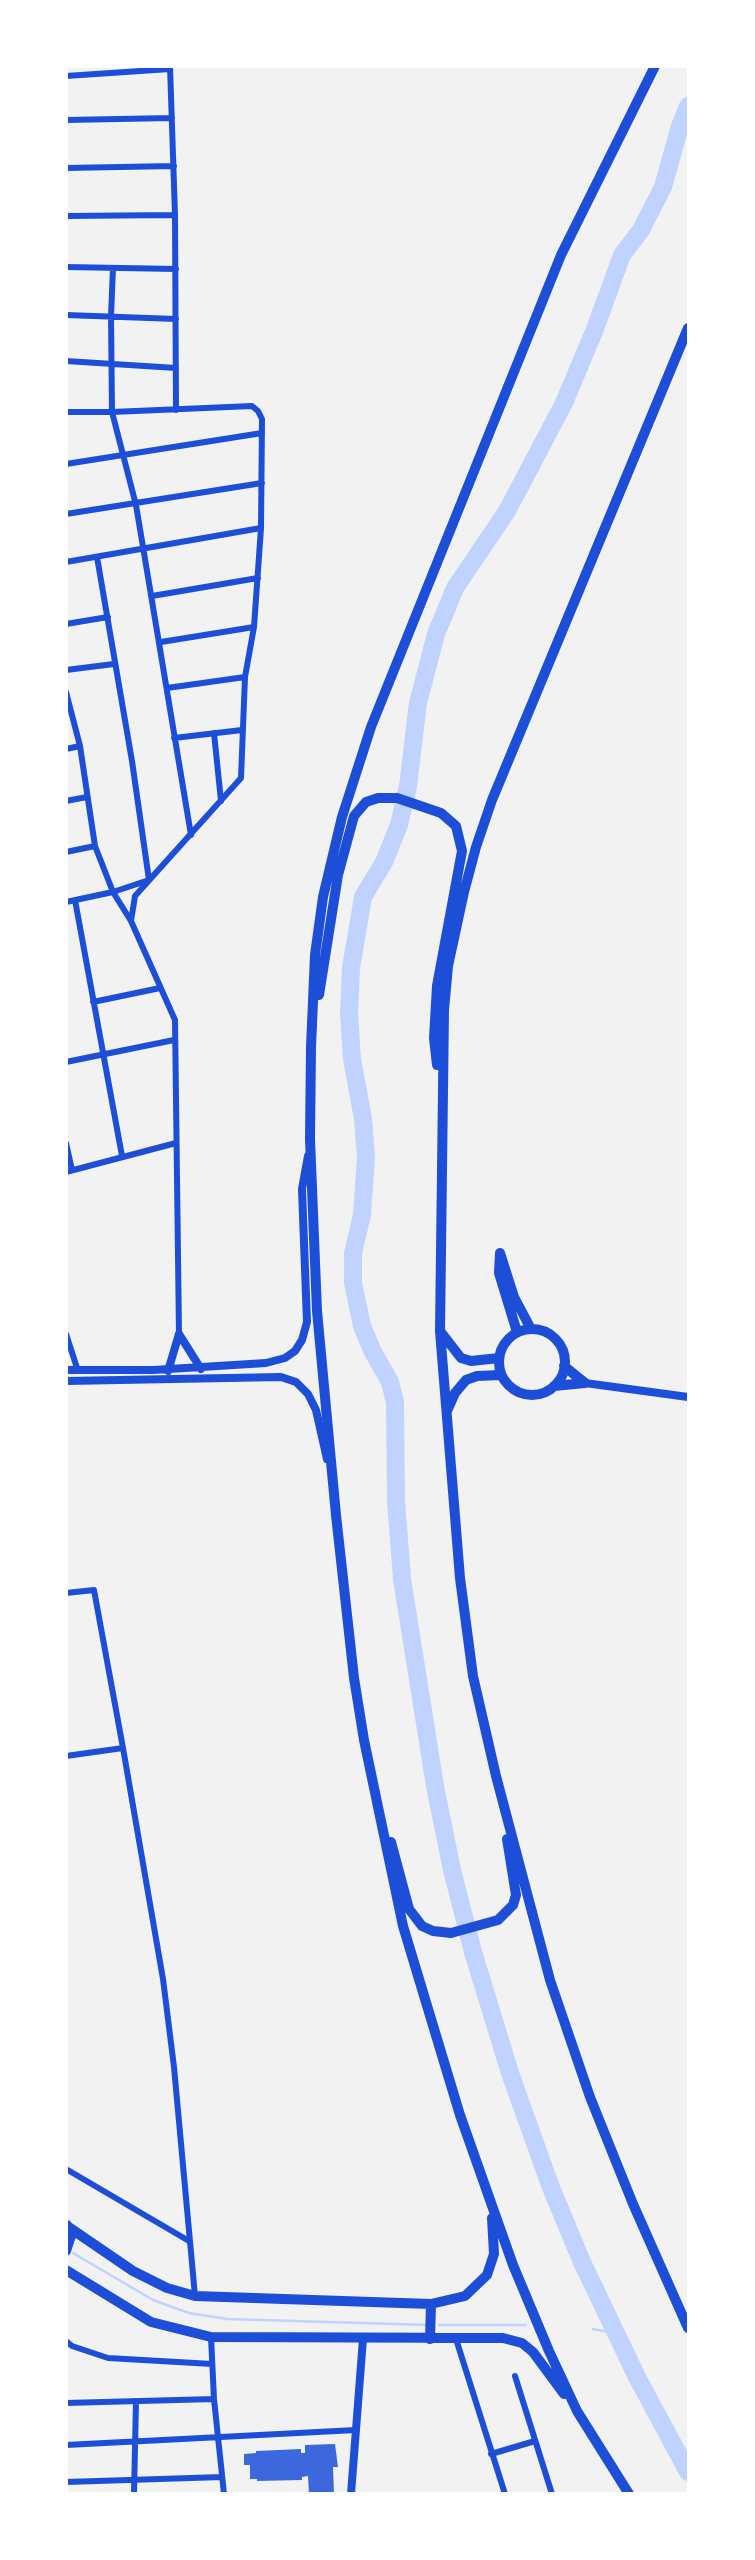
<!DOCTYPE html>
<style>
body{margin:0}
#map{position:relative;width:755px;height:2560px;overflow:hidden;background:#f2f2f2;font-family:Roboto,sans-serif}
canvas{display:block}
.frame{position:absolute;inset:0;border:68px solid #fff;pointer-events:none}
</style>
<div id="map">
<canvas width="755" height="2560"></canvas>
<div class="frame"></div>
</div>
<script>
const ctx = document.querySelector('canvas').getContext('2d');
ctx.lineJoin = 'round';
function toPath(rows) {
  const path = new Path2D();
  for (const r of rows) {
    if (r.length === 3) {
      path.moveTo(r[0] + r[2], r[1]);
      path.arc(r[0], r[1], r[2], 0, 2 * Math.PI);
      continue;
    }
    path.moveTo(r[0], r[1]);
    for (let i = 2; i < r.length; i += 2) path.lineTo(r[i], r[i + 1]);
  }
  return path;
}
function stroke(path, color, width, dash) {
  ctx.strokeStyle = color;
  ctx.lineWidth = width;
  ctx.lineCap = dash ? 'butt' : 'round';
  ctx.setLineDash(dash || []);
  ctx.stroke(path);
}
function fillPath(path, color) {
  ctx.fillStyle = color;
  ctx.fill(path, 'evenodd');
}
const stream = toPath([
 [73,2253,153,2300,189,2313,227,2319,429,2325],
 [439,2325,526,2325],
 [593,2329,619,2334]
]);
const river = toPath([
 [688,106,680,126,663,187,641,230,622,255,595,329,564,403,507,511,455,588,436,634,418,703,408,786,399,825,384,862,363,897,351,968,349,1014,352,1059,363,1119,366,1157,362,1215,353,1253,353,1283,362,1326,372,1350,390,1382,395,1402,396,1501,402,1579,435,1786,452,1870,473,1952,510,2073,550,2185,581,2260,637,2377,688,2472]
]);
const building = toPath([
 [335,2444,338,2467,333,2467,334,2494,309,2494,308,2476,302,2477,302,2480,257,2481,257,2479,250,2479,250,2465,244,2465,244,2454,256,2453,256,2451,301,2449,301,2453,305,2453,305,2445]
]);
const minor = toPath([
 [170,66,175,215,176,410],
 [66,76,170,69],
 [66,120,172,118],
 [66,168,174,166],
 [66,216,175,215],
 [66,267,176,269],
 [113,268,111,316,112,412,136,505,191,835],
 [66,315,176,319],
 [66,361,176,368],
 [66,412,112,412,252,406,258,411,262,419,261,528,254,627,245,677,241,778,135,896,131,921],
 [66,464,262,433],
 [66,514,262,483],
 [66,562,261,528],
 [152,596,258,578],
 [66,624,108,617],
 [161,642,254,627],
 [66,670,114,664],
 [167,688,245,677],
 [66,692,80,746,95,846,113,892,131,921,175,1020,179,1334],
 [214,733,221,801],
 [174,738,242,730],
 [66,749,80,746],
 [66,801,87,797],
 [66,852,95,846],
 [75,900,122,1156],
 [66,902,113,892,149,880,132,761,97,557],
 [93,1002,160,988],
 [66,1062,174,1040],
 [66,1143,72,1170],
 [66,1172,176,1143],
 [66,1334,78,1371],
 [66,1593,94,1590,123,1748,163,1979,174,2067,195,2296],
 [66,1756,123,1748],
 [66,2169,189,2241],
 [211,2337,214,2399,224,2494],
 [456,2339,505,2494],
 [66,2341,72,2346,108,2358,212,2364],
 [515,2376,552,2494],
 [66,2403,214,2399],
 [66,2445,356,2430],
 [491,2454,535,2441],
 [66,2482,222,2477],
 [134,2494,136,2401]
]);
const secondary = toPath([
 [179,1334,201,1369],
 [66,1370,153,1370,266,1363,285,1358,295,1351,302,1340,307,1322,302,1189,308,1156],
 [168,1371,179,1334],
 [66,1381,281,1377,296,1382,308,1394,316,1410,327,1459],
 [585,1383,688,1397],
 [351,2494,363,2339]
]);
const primary = toPath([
 [688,328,492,800,476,847,464,892,448,966,444,1010,440,1331,460,1578,473,1676,496,1776,550,1980,590,2097,633,2204,688,2328],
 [319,995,338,875,354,816,366,802,378,798,397,798,441,813,456,826,462,851,437,986,434,1038,437,1065],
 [500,1253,499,1273,517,1332],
 [500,1253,514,1297,531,1329],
 [532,1362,33],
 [440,1331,461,1358,471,1361,499,1358],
 [564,1366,585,1383],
 [554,1386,585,1383],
 [447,1411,455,1393,466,1380,477,1376,501,1375],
 [391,1842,409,1909,422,1926,433,1931,451,1933,498,1920,513,1905,516,1895,507,1839],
 [67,2226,133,2271,167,2288,195,2296,431,2304,465,2296,487,2275,494,2254,492,2218],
 [66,2251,71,2236,67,2225],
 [66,2270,151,2322,211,2337,503,2338,522,2343,533,2352,564,2394],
 [430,2339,431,2304],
 [629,2494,577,2411,549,2351,513,2265,460,2115,403,1926,364,1740,354,1678,336,1515,317,1311,310,1139,311,1047,315,955,323,897,342,817,371,727,561,255,655,66]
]);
stroke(stream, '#bfd3fe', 2.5);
stroke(river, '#bfd3fe', 18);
fillPath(building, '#3d67dc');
stroke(minor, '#1d4ed8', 6);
stroke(secondary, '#1d4ed8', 8);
stroke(primary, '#1d4ed8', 10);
</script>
